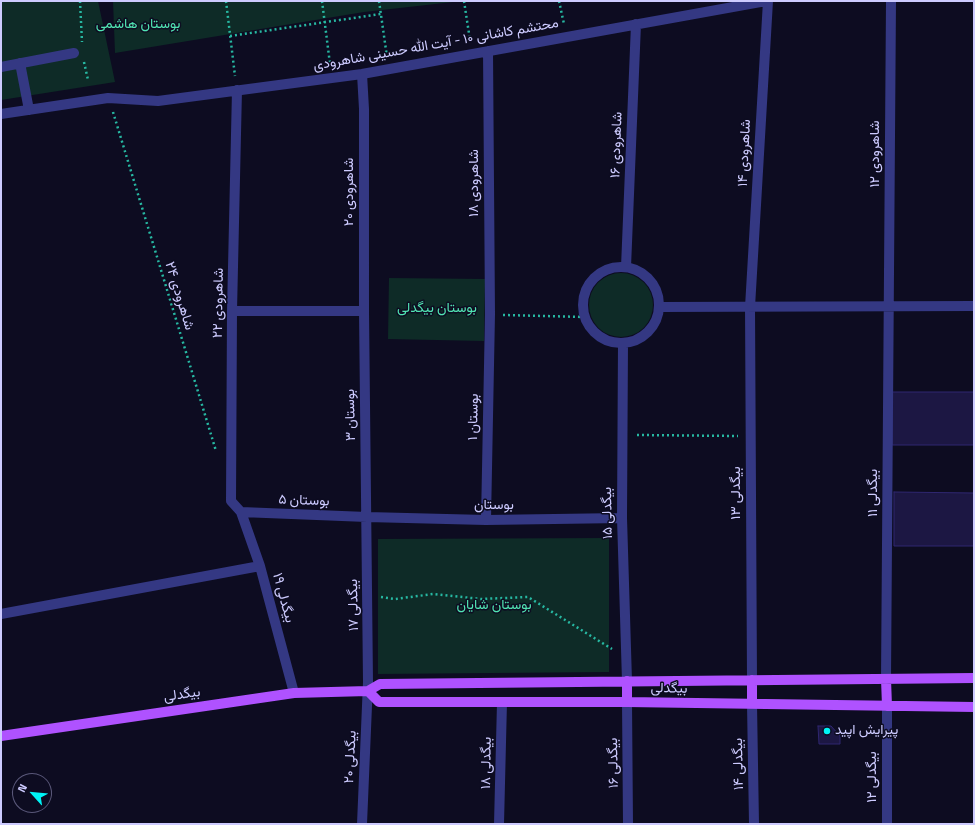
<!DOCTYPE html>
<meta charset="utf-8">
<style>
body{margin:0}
#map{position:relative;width:975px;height:825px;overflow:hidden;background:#0d0c21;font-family:"Titillium Web",sans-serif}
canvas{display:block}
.frame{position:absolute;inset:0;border:2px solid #cdcbff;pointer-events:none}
.north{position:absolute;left:12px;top:773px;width:40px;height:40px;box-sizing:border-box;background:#0d0c21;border:1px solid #5a587a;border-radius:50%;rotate:297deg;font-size:11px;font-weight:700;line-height:16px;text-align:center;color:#cdcbff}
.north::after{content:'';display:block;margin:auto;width:14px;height:18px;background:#00f4f6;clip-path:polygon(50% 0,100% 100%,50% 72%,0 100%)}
</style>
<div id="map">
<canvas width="975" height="825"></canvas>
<div class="frame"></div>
<div class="north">N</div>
</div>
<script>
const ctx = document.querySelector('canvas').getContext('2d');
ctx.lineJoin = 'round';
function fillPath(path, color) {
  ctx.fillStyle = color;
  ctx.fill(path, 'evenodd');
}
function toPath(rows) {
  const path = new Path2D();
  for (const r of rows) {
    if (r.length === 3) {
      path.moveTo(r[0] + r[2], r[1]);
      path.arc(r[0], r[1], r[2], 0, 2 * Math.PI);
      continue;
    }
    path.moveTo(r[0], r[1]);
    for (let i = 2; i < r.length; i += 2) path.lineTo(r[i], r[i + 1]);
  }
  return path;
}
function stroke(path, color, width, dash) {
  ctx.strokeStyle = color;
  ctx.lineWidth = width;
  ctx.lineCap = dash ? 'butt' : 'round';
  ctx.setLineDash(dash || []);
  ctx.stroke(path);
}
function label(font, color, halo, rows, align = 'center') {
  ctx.font = font + ' "Titillium Web",Vazirmatn,sans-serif';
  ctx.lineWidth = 3;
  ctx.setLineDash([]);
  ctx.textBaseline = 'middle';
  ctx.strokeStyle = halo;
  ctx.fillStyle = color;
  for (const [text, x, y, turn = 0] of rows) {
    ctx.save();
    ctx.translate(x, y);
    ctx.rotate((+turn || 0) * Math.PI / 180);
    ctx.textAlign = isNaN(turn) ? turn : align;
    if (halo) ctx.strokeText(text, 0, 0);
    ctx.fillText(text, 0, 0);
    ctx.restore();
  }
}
const green = toPath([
 [1,1,98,1,115,82,1,100],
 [113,1,462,1,364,12,115,53],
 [621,305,32],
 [389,278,485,279,484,341,388,339],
 [609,538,609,672,378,674,378,539]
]);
const building = toPath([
 [892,392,974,392,974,445,892,445,892,392],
 [894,492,974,493,974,546,894,546,894,492],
 [818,726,831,726,840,736,840,744,819,744,818,726]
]);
const path = toPath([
 [80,1,82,42],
 [226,1,235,76],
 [322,1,330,64],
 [379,1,387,57],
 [464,1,470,40],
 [559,1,564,24],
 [230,36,381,14],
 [84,62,88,80],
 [113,112,216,451],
 [503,315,585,317],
 [637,435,738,436],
 [381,597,395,599,433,594,481,599,528,597,612,649]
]);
const minor = toPath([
 [20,63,29,110],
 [1,67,74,53],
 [237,90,232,311,231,501,241,512,260,566,294,693],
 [1,114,108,98,158,101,362,74,766,1],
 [621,305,38],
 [626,267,636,24],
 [659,307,974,306],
 [232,311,364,311],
 [623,343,622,518,627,681],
 [241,512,367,517,486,520,622,518],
 [486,520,490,314,488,51],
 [1,614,260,566],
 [886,679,891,1],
 [752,680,750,307,768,1],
 [627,702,628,824],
 [752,704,754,824],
 [887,706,887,824],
 [362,824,368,682,364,311,364,109,362,74],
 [499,824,502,702]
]);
const major = toPath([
 [886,679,887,706],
 [752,680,752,704],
 [368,691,379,702,627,702,974,707],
 [627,702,627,681],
 [1,736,294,693,368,691,380,684,974,678]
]);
const markers = [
 [827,731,4,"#00f4f6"]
];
const parkNames = [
 ["بوستان هاشمی",138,25],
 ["بوستان بیگدلی",437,309],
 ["بوستان شایان",494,606]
];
const streetNames = [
 ["محتشم کاشانی ۱۰ - آیت الله حسینی شاهرودی",436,45,-10],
 ["شاهرودی ۱۶",617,145,-88],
 ["شاهرودی ۱۴",745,153,-87],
 ["شاهرودی ۱۲",876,154,-90],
 ["شاهرودی ۱۸",475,183,-90],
 ["شاهرودی ۲۰",350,192,-90],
 ["شاهرودی ۲۴",179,296,73],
 ["شاهرودی ۲۲",219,303,-89],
 ["بوستان ۳",351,415,-91],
 ["بوستان ۱",474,417,-89],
 ["بیگدلی ۱۳",737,493,-90],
 ["بیگدلی ۱۱",874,493,-90],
 ["بوستان ۵",304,501,2],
 ["بوستان",494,506],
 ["بیگدلی ۱۵",608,513,-91],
 ["بیگدلی ۱۹",283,598,75],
 ["بیگدلی ۱۷",354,605,-91],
 ["بیگدلی",669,689,1],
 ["بیگدلی",182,695,-8],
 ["بیگدلی ۲۰",351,757,-87],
 ["بیگدلی ۱۸",487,763,-89],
 ["بیگدلی ۱۶",614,763,-91],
 ["بیگدلی ۱۴",739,764,-91],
 ["بیگدلی ۱۲",873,777,-90]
];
const poiNames = [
 ["پیرایش اپید",835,731]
];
fillPath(green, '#0e2b27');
fillPath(building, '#1c1743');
stroke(building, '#2f2770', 1);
stroke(path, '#27b8a2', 2.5, [2, 3]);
stroke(minor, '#343883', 10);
stroke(major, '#af52ff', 10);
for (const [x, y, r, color] of markers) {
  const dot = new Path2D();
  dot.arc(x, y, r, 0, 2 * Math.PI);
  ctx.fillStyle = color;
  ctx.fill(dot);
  stroke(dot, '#0d0c21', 1.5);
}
label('14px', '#51e5b3', '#0d0c21', parkNames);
label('14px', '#cdcbff', '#0d0c21', streetNames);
label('14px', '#cdcbff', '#0d0c21', poiNames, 'left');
</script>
